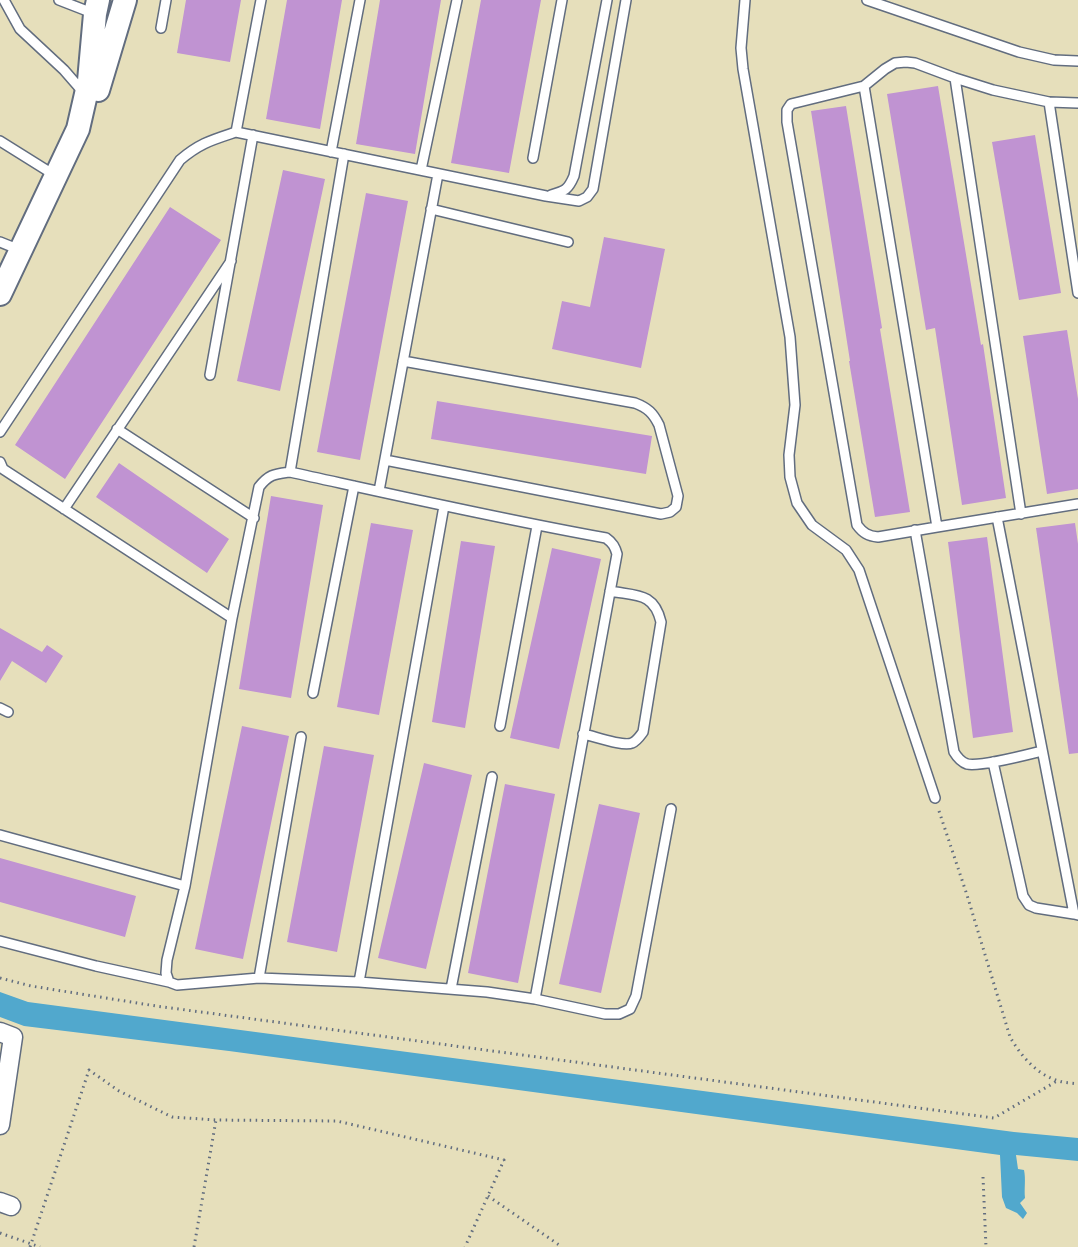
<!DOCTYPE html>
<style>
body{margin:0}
canvas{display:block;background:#e6dfbb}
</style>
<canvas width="1078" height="1247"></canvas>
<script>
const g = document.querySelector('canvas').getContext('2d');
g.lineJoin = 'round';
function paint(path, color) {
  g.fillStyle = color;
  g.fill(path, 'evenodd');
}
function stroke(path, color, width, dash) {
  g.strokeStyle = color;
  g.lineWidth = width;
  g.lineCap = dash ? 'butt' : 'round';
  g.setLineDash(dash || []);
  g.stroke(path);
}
paint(new Path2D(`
 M 0,992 L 28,1002 L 1014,1132 L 1078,1138 L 1078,1161 L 1016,1155 L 1018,1169 L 1024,1170 C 1026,1179 1024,1189 1025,1198 L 1020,1203 L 1027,1213 L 1023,1219 L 1017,1213 L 1006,1208 L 1002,1197 L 1000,1155 L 229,1051 L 24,1026 L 0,1017 Z`), '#51a8cd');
paint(new Path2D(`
 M 186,0 L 241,0 L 230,62 L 177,53 Z
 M 287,0 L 342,0 L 320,129 L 266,119 Z
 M 380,0 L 441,0 L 415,154 L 356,144 Z
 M 481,0 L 541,0 L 509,173 L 451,163 Z
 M 938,86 L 981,345 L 983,344 L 1006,498 L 962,505 L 935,328 L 926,330 L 887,94 Z
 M 846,106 L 882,328 L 880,329 L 910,512 L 875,517 L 849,361 L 850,361 L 811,111 Z
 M 1035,135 L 1061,293 L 1019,300 L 992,142 Z
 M 283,170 L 325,179 L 280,391 L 237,381 Z
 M 366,193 L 408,201 L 360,460 L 317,452 Z
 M 170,207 L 221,240 L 65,479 L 15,445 Z
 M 604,237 L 665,249 L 641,368 L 552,349 L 562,301 L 590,307 Z
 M 1067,330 L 1078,399 L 1078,489 L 1047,494 L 1023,336 Z
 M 437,401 L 652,436 L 646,474 L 431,439 Z
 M 119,463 L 229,539 L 207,573 L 96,497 Z
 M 271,496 L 323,505 L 291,698 L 239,689 Z
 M 371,523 L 413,530 L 379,715 L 337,707 Z
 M 1075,523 L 1078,544 L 1078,753 L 1069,754 L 1036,528 Z
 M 987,537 L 1013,732 L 973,738 L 948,542 Z
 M 461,541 L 495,546 L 465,728 L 432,722 Z
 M 552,548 L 601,559 L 559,749 L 510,738 Z
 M 0,628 L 42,652 L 47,645 L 63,656 L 46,683 L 12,661 L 0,681 Z
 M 242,726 L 289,736 L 243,959 L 195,949 Z
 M 324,746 L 374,755 L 337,952 L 287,942 Z
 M 424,763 L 472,775 L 426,969 L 378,958 Z
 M 505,784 L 555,794 L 518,983 L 468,973 Z
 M 599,804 L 640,813 L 601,993 L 559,984 Z
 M 0,858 L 136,896 L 125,937 L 0,902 Z`), '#c093d2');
const service = new Path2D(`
 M 4,0 L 20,29 L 64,70 L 84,93
 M 59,0 L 95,14
 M 745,0 L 741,48 L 743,69 L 790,337 L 795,405 L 789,455 L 790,477 L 797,503 L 812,525 L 846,550 L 859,570 L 935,798
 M 867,0 L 1019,52 L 1054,60 L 1078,61
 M 161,28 L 166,0
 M 955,78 L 1021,514
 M 864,86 L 937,527
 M 1049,102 L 1078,293
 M 1078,103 L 1049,102 L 993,90 L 955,78 L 915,63 L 906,62 L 895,63 L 885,69 L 864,86 L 791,104 L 787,110 L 787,122 L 857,525 C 863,533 868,536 878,537 L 937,527 L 1078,504
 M 236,132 L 261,0
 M 0,141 L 56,176
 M 331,152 L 360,0
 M 533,158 L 562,0
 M 421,170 L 457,0
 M 551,195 C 565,191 568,190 574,176 L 607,0
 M 431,209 L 568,242
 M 0,242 L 20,250
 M 210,375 L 253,135
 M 117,429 L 254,518
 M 0,432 L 180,160 C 200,143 212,140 236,132 L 546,196 L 579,201 L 587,197 L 593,189 L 626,0
 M 385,460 L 661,514 L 670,512 L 676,507 L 678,496 L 659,425 C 653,413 648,408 635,403 L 403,361
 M 0,462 L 3,469 L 232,618
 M 290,472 L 344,154
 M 379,491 L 438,174
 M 64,509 L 231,261
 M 997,517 L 1074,914 L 1078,915
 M 915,530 L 954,752 C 957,757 961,762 967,764 C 981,767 1026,755 1042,751
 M 313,693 L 354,486
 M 0,708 L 8,712
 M 500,726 L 537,526
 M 583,734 C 594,736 623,747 632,743 C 637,741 640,736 643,732 L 661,622 C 654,592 636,596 610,591
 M 993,762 L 1023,896 L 1029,905 L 1036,908 L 1074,914
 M 0,835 L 185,886
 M 0,941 L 96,966 L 169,982
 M 259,978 L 301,737
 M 359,982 L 444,506
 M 451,989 L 492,777
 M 535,999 L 617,554 C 615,547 613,543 606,538 C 500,519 395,495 290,472 C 275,474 269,474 259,487 L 232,618 L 185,886 L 167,960 L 166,973 L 169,982 L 177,985 L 259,978 L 359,982 L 487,992 L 535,999 L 605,1014 L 619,1014 L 630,1009 L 636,996 L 671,809`);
const minor = new Path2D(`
 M 0,1032 L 13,1037 L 0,1125
 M 0,1202 L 11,1206`);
const tertiary = new Path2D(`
 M 98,90 L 125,0
 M 0,294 L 78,129 L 89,81 L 95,14 L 98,0`);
stroke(service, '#626d7f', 12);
stroke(minor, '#626d7f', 21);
stroke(tertiary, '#626d7f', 26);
stroke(new Path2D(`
 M 939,811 L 967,895 L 1010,1037 C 1021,1056 1037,1075 1059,1081 C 1065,1083 1072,1083 1078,1084
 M 0,978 L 31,986 L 156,1006 L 994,1118 L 1057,1081
 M 983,1177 L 986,1247
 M 488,1196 L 562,1247
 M 0,1233 L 40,1247
 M 30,1247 L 89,1070 L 119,1091 L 172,1117 L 216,1120 L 337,1121 L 504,1160 L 465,1247
 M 194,1247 L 216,1120`), '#626d7f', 3, [1.5, 4.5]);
stroke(service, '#fff', 9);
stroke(minor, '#fff', 18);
stroke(tertiary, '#fff', 22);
</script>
